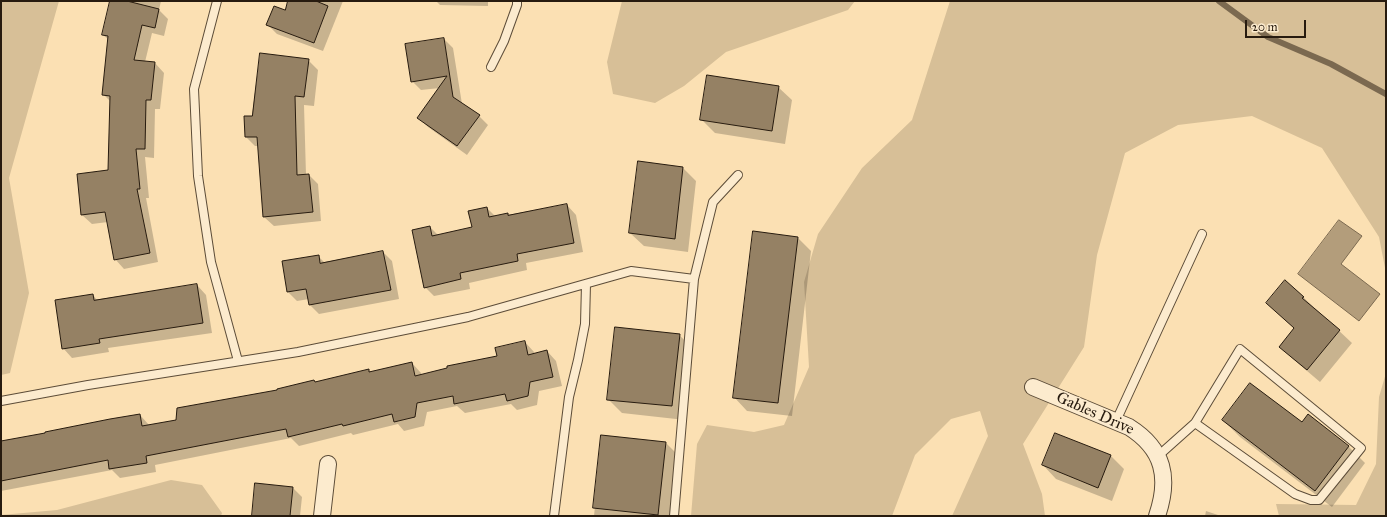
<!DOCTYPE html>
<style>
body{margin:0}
#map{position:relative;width:1387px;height:517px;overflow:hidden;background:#fbe0b3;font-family:"IM FELL Great Primer",serif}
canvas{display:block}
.frame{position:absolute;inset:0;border:2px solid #271b0f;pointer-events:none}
.scale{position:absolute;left:1245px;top:20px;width:61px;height:18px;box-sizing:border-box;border:2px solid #271b0f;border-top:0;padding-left:5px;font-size:12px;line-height:14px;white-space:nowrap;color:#271b0f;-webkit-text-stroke:3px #fcebce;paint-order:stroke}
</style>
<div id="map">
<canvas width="1387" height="517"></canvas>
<div class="frame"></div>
<div class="scale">20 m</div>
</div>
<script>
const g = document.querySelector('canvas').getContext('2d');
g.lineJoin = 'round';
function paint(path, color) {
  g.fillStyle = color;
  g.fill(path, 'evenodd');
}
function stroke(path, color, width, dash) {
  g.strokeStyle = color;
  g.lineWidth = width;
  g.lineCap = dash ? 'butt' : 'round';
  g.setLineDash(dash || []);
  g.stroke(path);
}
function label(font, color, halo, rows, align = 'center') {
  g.font = font + ' "IM FELL Great Primer",serif';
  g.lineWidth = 3;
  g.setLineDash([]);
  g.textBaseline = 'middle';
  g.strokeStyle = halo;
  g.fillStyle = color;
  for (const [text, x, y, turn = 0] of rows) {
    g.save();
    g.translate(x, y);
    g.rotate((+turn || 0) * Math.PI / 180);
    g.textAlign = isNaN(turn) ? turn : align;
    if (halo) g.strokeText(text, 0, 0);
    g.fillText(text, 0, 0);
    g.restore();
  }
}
paint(new Path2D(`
 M 1,1 L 59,1 L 9,178 L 29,293 L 10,373 L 1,375 Z
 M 622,1 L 855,1 L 848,10 L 726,52 L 684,86 L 655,103 L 613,94 L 607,62 Z
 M 950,1 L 1386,1 L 1386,273 L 1379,237 L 1322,148 L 1252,116 L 1178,125 L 1125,153 L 1097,255 L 1084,347 L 1023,444 L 1042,494 L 1045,516 L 952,516 L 988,436 L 980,411 L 951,419 L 915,455 L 892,516 L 691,516 L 697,444 L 707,425 L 754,432 L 784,425 L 809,367 L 804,282 L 818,234 L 862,168 L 912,120 Z
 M 1386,373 L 1386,516 L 1279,516 L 1276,504 L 1356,505 L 1376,464 L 1379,397 Z
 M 171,480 L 202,485 L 222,513 L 221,516 L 1,516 L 1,515 L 57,510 Z`), '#d7bf97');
const water = new Path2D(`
 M 1339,220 L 1362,236 L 1341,264 L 1380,294 L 1359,321 L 1298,274 Z`);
paint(water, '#b39d7b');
stroke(water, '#7b6950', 1);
paint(new Path2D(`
 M 112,1 L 161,1 L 159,10 L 168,19 L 164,36 L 152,33 L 145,62 L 155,63 L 164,73 L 160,109 L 155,109 L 154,158 L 145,157 L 149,198 L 146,198 L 158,262 L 124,269 L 115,259 L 108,222 L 92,224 L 82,215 L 109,171 L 111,102 L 103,94 L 109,40 L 103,35 Z
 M 289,1 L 343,1 L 323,51 L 277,34 L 268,25 L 286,11 Z
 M 436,1 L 488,1 L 488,6 L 440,5 Z
 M 444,39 L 453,48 L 462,104 L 479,116 L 488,125 L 467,155 L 428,127 L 419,118 L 440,88 L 421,90 L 412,81 Z
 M 308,60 L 318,70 L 314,106 L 304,105 L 306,175 L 309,175 L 318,184 L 321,221 L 274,226 L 264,217 L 259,146 L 255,146 L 246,137 L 253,117 Z
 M 778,87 L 792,100 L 785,144 L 715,133 L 701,119 Z
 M 683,168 L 696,181 L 688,252 L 644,246 L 630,233 Z
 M 567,205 L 576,215 L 583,252 L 526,263 L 527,270 L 469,283 L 470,289 L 434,296 L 425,287 L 430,227 L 439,236 L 473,228 L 487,208 L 496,217 L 508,214 L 510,216 Z
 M 798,238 L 811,251 L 792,416 L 747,411 L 734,397 Z
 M 383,252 L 392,261 L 399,299 L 319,314 L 310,305 L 309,299 L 297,301 L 288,292 L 318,256 L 325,263 Z
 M 197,285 L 206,295 L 212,333 L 108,348 L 109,352 L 72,358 L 63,348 L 93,295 L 97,300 Z
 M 1303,297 L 1352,343 L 1320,382 L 1293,359 L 1280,347 L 1295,329 L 1267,303 Z
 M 679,335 L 693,348 L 685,420 L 622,413 L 608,399 Z
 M 525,342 L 534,352 L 535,354 L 547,351 L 556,361 L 562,386 L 539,391 L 537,405 L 517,410 L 511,404 L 465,413 L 457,406 L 427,412 L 424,426 L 404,431 L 398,424 L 353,435 L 351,433 L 299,446 L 291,438 L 155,465 L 156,472 L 120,478 L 112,470 L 1,491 L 1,442 L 140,415 L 149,425 L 176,421 L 316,383 L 368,370 L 371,373 L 412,363 L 421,373 L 422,375 L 498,356 Z
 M 1223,420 L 1348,446 L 1365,463 L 1332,507 L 1240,437 Z
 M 1055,434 L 1111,456 L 1124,469 L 1112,501 L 1056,479 L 1043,465 Z
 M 602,436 L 666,443 L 679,456 L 673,516 L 594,516 Z
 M 256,484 L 293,488 L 302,497 L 300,516 L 253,516 Z
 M 1206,511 L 1221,516 L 1205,516 Z`), '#0003');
stroke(new Path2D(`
 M 1219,1 L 1268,37 L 1331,64 L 1386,94`), '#7b6950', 6);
const building = new Path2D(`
 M 110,1 L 127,1 L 159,9 L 155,28 L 142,25 L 134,60 L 155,62 L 151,100 L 146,100 L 145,149 L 136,149 L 140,189 L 137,189 L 150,253 L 114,260 L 105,212 L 81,215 L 77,174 L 108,170 L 110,96 L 102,95 L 108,36 L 102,35 Z
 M 288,1 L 316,1 L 328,6 L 314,43 L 266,25 L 274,6 L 285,10 Z
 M 444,38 L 453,97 L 480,115 L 457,146 L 417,118 L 447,76 L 411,82 L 405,44 Z
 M 260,53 L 309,59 L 304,97 L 295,96 L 297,175 L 309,174 L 313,212 L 263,217 L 257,137 L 245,137 L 244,116 L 252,116 Z
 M 707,75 L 779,86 L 772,131 L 700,120 Z
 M 638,161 L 683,167 L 675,239 L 629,233 Z
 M 567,204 L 574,243 L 517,254 L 518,261 L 460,273 L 461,279 L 424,288 L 412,230 L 430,226 L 432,236 L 472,227 L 468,211 L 487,207 L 489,217 L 508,213 L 508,215 Z
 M 753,231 L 798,237 L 778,403 L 733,398 Z
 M 383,251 L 391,290 L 309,305 L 306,289 L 287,292 L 282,261 L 319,255 L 320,263 Z
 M 1285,280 L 1304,297 L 1302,298 L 1340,330 L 1307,370 L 1279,347 L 1294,328 L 1266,303 Z
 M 197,284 L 203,323 L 99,339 L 100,343 L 62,349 L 55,300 L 93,294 L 94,300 Z
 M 615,327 L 680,334 L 672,406 L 607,400 Z
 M 525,341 L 528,355 L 547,350 L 553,377 L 530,382 L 528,396 L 507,401 L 505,394 L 454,404 L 453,396 L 417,403 L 415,417 L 394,422 L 392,414 L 343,426 L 342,424 L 288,437 L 286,429 L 146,456 L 147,463 L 109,469 L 108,460 L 1,481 L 1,441 L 45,433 L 45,432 L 110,419 L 140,414 L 142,426 L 176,420 L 177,408 L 277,390 L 277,389 L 314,380 L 315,382 L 369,369 L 369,372 L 412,362 L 415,376 L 447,368 L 447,366 L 497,356 L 495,348 Z
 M 1250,383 L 1302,422 L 1308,414 L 1349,446 L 1315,491 L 1222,420 Z
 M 1055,433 L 1111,455 L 1098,488 L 1042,465 Z
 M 601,435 L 666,442 L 658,515 L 593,508 Z
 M 255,483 L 293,487 L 290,516 L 252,516 Z`);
paint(building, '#958164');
stroke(building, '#271b0f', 1);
const service = new Path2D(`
 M 217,1 L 194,89 L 198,176 L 211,262 L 238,361
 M 491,67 L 504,41 L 517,5 L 517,1
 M 1,401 L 88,385 L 298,352 L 468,317 L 631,271 L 694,279
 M 1116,421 L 1202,234
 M 1158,456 L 1195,423 L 1240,349 L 1361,448 L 1319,500 L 1311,500 L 1295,494 L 1195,423
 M 554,516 L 569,397 L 578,360 L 585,324 L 586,284
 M 674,516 L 694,279 L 713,202 L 738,175`);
const minor = new Path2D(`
 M 1033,387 L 1129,427 C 1164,449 1170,478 1157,516
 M 322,516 L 328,464`);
stroke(service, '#5c4c38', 10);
stroke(minor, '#5c4c38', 18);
stroke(service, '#fcebce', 8);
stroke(minor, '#fcebce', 16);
label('16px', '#271b0f', '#fcebce', [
 ["Gables Drive",1095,414,24]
]);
</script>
